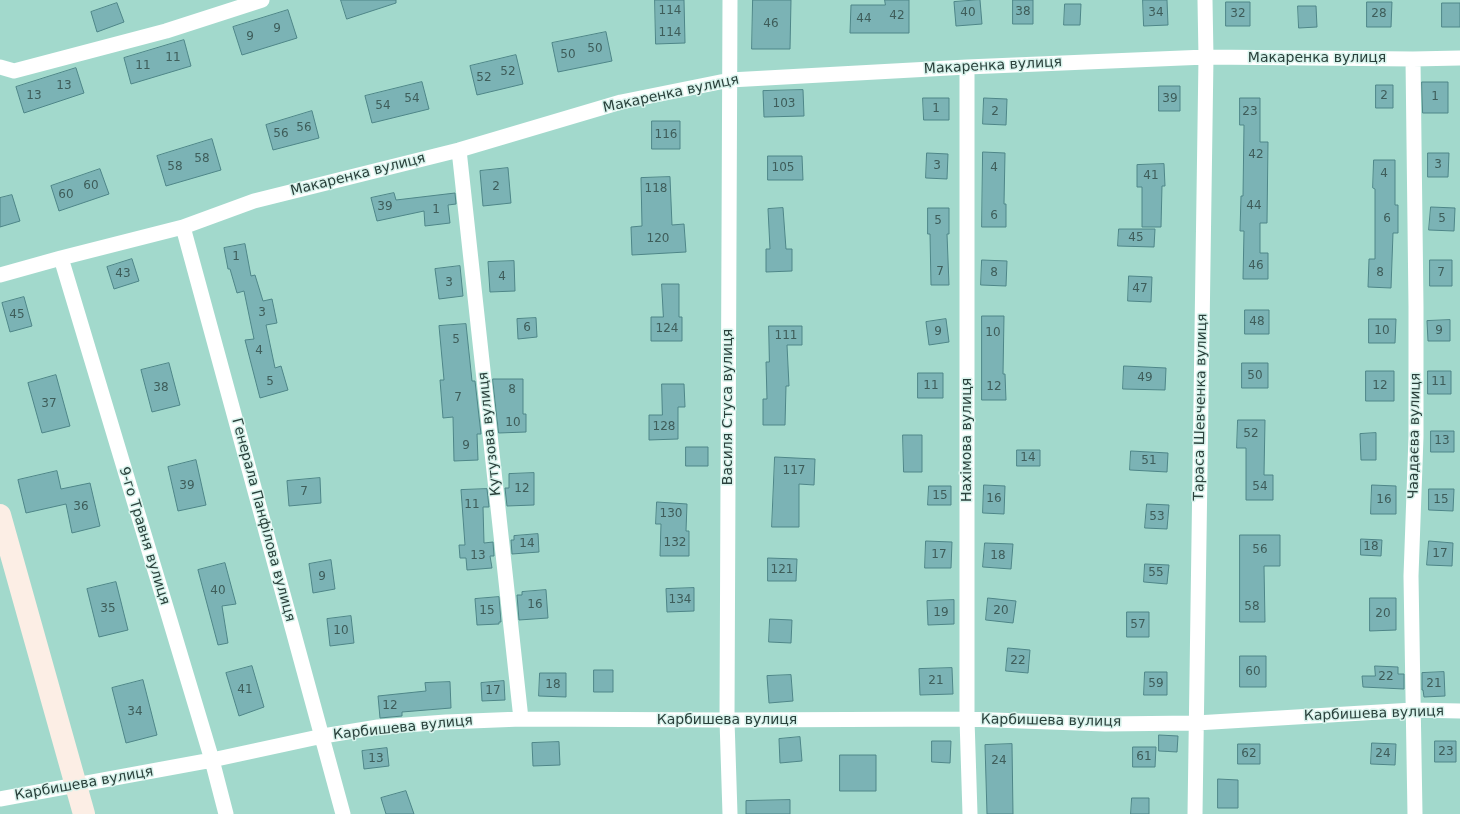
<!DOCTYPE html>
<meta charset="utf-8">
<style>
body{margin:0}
canvas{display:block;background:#a2d9cc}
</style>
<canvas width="1460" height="814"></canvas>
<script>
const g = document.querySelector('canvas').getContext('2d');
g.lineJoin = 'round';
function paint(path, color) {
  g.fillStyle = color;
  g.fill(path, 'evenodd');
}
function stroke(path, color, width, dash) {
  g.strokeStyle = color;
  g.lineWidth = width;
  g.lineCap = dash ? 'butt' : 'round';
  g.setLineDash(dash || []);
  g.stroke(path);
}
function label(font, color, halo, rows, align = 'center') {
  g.font = font + ' "DejaVu Sans",sans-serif';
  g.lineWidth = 3;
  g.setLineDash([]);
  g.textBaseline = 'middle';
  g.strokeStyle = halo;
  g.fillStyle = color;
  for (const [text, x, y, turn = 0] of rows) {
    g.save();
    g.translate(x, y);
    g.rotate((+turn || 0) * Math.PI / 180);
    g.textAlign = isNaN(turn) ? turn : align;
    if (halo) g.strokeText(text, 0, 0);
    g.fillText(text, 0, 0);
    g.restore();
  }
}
const building = new Path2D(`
 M 341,0 L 396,0 L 396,3 L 347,19 Z
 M 655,0 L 684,0 L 685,43 L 656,44 Z
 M 753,0 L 791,0 L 790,49 L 752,49 Z
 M 885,0 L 909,0 L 909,33 L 850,33 L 851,5 L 885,5 Z
 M 980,0 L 982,24 L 956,26 L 954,2 Z
 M 1013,0 L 1033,0 L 1033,24 L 1013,24 Z
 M 1143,0 L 1167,0 L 1168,25 L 1144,26 Z
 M 1226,2 L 1250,2 L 1250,26 L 1226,26 Z
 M 1367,2 L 1392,2 L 1391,27 L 1367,27 Z
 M 117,3 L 124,22 L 97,32 L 91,12 Z
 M 1442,3 L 1460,3 L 1460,27 L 1442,27 Z
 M 1065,4 L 1081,4 L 1080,25 L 1064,25 Z
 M 1298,6 L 1316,6 L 1317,27 L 1299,28 Z
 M 288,10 L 297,38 L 242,55 L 233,27 Z
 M 606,32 L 612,61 L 558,72 L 552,43 Z
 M 184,40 L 191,66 L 131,84 L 124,58 Z
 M 516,55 L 523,84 L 477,95 L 470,66 Z
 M 76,68 L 84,93 L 24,113 L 16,87 Z
 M 422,82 L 429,109 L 372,123 L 365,96 Z
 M 1422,82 L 1448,82 L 1448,113 L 1423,113 Z
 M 1376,85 L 1393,85 L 1393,108 L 1376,108 Z
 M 1159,86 L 1180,86 L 1180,111 L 1159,111 Z
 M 803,90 L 804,116 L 764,117 L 763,91 Z
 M 923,98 L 949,98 L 949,120 L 924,120 Z
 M 984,98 L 1007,99 L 1006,125 L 983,124 Z
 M 1240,98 L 1260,98 L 1260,142 L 1268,142 L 1267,223 L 1260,223 L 1260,253 L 1268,253 L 1268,279 L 1243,279 L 1244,231 L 1240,231 L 1241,196 L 1243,196 L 1244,125 L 1240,125 Z
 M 312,111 L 319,138 L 273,150 L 266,125 Z
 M 652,121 L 680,121 L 680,149 L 652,149 Z
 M 212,139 L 221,170 L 166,186 L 157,156 Z
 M 983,152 L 1005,153 L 1004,204 L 1006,204 L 1006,227 L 982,227 Z
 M 927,153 L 948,154 L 947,179 L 926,178 Z
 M 1428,153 L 1449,153 L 1448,177 L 1428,177 Z
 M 768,156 L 802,156 L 803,180 L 768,180 Z
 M 1374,160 L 1395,160 L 1395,205 L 1398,205 L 1398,233 L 1393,233 L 1391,288 L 1368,287 L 1369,259 L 1375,259 L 1375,189 L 1373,188 Z
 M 1164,164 L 1165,186 L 1162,186 L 1161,227 L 1142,227 L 1142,187 L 1137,187 L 1137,165 Z
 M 508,168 L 511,203 L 483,206 L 480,171 Z
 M 100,169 L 109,194 L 59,211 L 51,186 Z
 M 670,177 L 672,225 L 684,224 L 686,252 L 632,255 L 631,227 L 642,226 L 641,178 Z
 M 394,193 L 396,200 L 455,193 L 456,204 L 448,205 L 450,223 L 425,226 L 424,211 L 377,221 L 371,198 Z
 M 12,195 L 20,221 L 0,227 L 0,198 Z
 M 1431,207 L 1455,208 L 1454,231 L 1429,230 Z
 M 783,208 L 786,249 L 792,249 L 792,271 L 766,272 L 766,249 L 770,249 L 768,209 Z
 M 928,208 L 949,208 L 949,234 L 947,234 L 949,285 L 931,285 L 930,234 L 928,234 Z
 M 1119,229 L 1155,229 L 1154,247 L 1118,246 Z
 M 245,244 L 251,276 L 255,275 L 263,301 L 272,299 L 277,323 L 266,325 L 275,368 L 281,366 L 288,390 L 260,398 L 245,340 L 254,339 L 244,291 L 237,293 L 230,269 L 228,269 L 224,248 Z
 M 132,259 L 139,281 L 114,289 L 107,267 Z
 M 982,260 L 1007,261 L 1006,286 L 981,285 Z
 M 1430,260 L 1452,260 L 1452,286 L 1430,286 Z
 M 514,261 L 515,291 L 490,292 L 488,262 Z
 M 460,266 L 463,296 L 439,299 L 435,269 Z
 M 1129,276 L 1152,277 L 1151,302 L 1128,301 Z
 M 662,284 L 679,284 L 679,317 L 682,317 L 682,341 L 651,341 L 651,317 L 663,317 Z
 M 24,297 L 32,326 L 10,332 L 2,303 Z
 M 1245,310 L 1269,310 L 1269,334 L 1245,334 Z
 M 982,316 L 1004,316 L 1003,374 L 1005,374 L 1006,400 L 982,400 Z
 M 536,318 L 537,337 L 518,339 L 517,319 Z
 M 946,319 L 949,342 L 929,345 L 926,322 Z
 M 1369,319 L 1396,319 L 1395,343 L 1369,343 Z
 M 1450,320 L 1450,341 L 1428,341 L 1427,321 Z
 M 466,324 L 472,381 L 475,381 L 481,434 L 477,434 L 478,460 L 454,461 L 453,417 L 443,418 L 440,380 L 444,380 L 439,326 Z
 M 769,326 L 802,326 L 802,345 L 787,345 L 789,386 L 786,386 L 785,425 L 763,425 L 763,399 L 767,399 L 766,362 L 769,362 Z
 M 169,363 L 180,405 L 152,412 L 141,370 Z
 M 1242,363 L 1268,363 L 1268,388 L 1242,388 Z
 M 1124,366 L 1166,368 L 1165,390 L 1123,389 Z
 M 1366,371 L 1394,371 L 1394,401 L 1366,401 Z
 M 1428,371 L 1451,371 L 1451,394 L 1428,394 Z
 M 918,373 L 943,373 L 943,398 L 918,398 Z
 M 56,375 L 70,426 L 42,433 L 28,383 Z
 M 493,379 L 523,379 L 523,414 L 526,414 L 526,432 L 499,433 Z
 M 662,384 L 684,384 L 685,407 L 678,407 L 678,439 L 649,440 L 649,415 L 662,415 Z
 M 1238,420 L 1265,420 L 1264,475 L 1273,475 L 1273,500 L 1246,500 L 1246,448 L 1237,448 Z
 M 1431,431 L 1454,431 L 1454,452 L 1431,452 Z
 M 1376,433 L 1376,460 L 1361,460 L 1360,434 Z
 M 903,435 L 922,435 L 922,472 L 904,472 Z
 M 686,447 L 708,447 L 708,466 L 686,466 Z
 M 1017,450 L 1040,450 L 1040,466 L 1017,466 Z
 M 1131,451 L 1168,453 L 1167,472 L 1130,470 Z
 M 775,457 L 815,459 L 814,485 L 799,484 L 799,527 L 772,527 Z
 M 196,460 L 206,505 L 178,511 L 168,467 Z
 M 57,471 L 61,489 L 90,483 L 100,526 L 72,533 L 66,504 L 26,513 L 18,480 Z
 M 534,473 L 534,505 L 507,506 L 505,488 L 509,488 L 509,474 Z
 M 320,478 L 321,503 L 289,506 L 287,481 Z
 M 984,485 L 1005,486 L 1004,514 L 983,513 Z
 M 1372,485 L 1396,486 L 1396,514 L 1371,514 Z
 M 929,486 L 951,486 L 951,505 L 928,505 Z
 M 487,489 L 489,507 L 483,507 L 484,543 L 493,542 L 494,556 L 490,556 L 492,568 L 467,570 L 466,558 L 460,558 L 459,545 L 465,545 L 461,490 Z
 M 1429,489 L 1454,489 L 1453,511 L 1429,510 Z
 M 657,502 L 687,504 L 686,531 L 689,531 L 689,556 L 660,556 L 661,524 L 656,524 Z
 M 1147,504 L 1169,505 L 1167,529 L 1145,528 Z
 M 538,534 L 539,552 L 512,554 L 511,540 L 514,540 L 514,536 Z
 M 1240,535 L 1280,535 L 1280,566 L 1264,566 L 1265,622 L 1240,622 Z
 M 1361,539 L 1382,540 L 1381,556 L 1361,555 Z
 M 926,541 L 952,542 L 951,568 L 925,568 Z
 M 1429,541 L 1453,543 L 1452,566 L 1427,565 Z
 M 985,543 L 1013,544 L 1011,569 L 983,567 Z
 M 768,558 L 797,559 L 796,581 L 768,581 Z
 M 331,560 L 335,589 L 313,593 L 309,564 Z
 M 225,563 L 236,604 L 222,606 L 228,643 L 218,645 L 198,570 Z
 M 1145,564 L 1169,565 L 1167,584 L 1144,582 Z
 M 116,582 L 128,630 L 99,637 L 87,589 Z
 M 694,588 L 694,611 L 667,612 L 666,589 Z
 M 546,590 L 548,618 L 519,620 L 517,595 L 522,595 L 522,592 Z
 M 499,597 L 501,622 L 499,622 L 499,624 L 477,625 L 475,599 Z
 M 988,598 L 1016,601 L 1013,623 L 986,620 Z
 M 1370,598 L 1396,598 L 1396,630 L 1370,631 Z
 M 954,600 L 954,624 L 928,625 L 927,601 Z
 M 1127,612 L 1149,612 L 1149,637 L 1127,637 Z
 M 351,616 L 354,643 L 330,646 L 327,619 Z
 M 770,619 L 792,620 L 791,643 L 769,642 Z
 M 1008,648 L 1030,650 L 1028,673 L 1006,671 Z
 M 1240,656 L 1266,656 L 1266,687 L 1240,687 Z
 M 252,666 L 264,707 L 239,716 L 226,673 Z
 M 1375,666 L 1398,667 L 1398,674 L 1404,674 L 1404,689 L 1363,687 L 1362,676 L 1375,676 Z
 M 952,668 L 953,694 L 920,695 L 919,669 Z
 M 594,670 L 613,670 L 613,692 L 594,692 Z
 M 1145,672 L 1167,672 L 1167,695 L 1144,695 Z
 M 1444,672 L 1445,696 L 1424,697 L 1423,690 L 1422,690 L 1422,673 Z
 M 540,673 L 566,673 L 566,697 L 539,696 Z
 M 791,675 L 793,701 L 769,703 L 767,676 Z
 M 143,680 L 157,735 L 126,743 L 112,688 Z
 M 504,681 L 505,700 L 482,701 L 481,683 Z
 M 450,682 L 451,708 L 402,712 L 402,716 L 380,718 L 378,696 L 426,691 L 425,683 Z
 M 1159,735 L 1178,736 L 1177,752 L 1159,751 Z
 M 800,737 L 802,761 L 780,763 L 779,739 Z
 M 932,741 L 951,741 L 950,763 L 932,762 Z
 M 1435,741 L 1456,741 L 1456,762 L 1435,762 Z
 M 559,742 L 560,765 L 533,766 L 532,743 Z
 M 1372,743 L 1396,744 L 1395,765 L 1371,764 Z
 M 1012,744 L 1013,814 L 987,814 L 985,745 Z
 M 1238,744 L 1260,744 L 1260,764 L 1238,764 Z
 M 1133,747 L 1156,747 L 1155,767 L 1133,767 Z
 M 387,748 L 389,766 L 364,769 L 362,751 Z
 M 840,755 L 876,755 L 876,791 L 840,791 Z
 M 1218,779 L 1238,780 L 1238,808 L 1218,808 Z
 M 406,791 L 414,814 L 386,814 L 381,798 Z
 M 1132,798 L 1149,798 L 1149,814 L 1131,814 Z
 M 790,800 L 790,814 L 746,814 L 746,801 Z`);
paint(building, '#7bb3b5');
stroke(building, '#4e8688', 1);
stroke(new Path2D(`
 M 1413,59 L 1416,307 L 1416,437 L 1411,576 L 1415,814
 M 0,67 L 14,71 L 166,31 L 262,0
 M 967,67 L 967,719 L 970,814
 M 459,150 L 521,719
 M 183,227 L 343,814
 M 61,258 L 212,760 L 226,814
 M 0,275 L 61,258 L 183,227 L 254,201 L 459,150 L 621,102 L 730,80 L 967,67 L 1206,57 L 1413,59 L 1460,58
 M 0,799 L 212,760 L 323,736 L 378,727 L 446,722 L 521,719 L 727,720 L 967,719 L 1105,724 L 1196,723 L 1413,710 L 1460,711
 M 730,814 L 727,720 L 730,0
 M 1195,814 L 1206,57 L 1205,0`), '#fff', 15);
stroke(new Path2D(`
 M 0,515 L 84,814`), '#fceee5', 22);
label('12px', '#3e5d5a', null, [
 ["114",670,11],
 ["38",1023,12],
 ["40",968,13],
 ["34",1156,13],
 ["32",1238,14],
 ["28",1379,14],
 ["42",897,16],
 ["44",864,19],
 ["46",771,24],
 ["9",277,29],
 ["114",670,33],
 ["9",250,37],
 ["50",595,49],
 ["50",568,55],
 ["11",173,58],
 ["11",143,66],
 ["52",508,72],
 ["52",484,78],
 ["13",64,86],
 ["13",34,96],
 ["2",1384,96],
 ["1",1435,97],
 ["54",412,99],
 ["39",1170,99],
 ["103",784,104],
 ["54",383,106],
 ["1",936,109],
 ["2",995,112],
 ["23",1250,112],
 ["56",304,128],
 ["56",281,134],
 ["116",666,135],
 ["42",1256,155],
 ["58",202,159],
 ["3",1438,165],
 ["3",937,166],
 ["58",175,167],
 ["105",783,168],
 ["4",994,168],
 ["4",1384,174],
 ["41",1151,176],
 ["60",91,186],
 ["2",496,187],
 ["118",656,189],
 ["60",66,195],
 ["44",1254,206],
 ["39",385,207],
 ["1",436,210],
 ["6",994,216],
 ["6",1387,219],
 ["5",1442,219],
 ["5",938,221],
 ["45",1136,238],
 ["120",658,239],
 ["1",236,257],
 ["46",1256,266],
 ["7",940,272],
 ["8",994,273],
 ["8",1380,273],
 ["7",1441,273],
 ["43",123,274],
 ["4",502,277],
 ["3",449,283],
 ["47",1140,289],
 ["3",262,313],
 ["45",17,315],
 ["48",1257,322],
 ["6",527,328],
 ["124",667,329],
 ["10",1382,331],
 ["9",1439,331],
 ["9",938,332],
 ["10",993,333],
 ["111",786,336],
 ["5",456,340],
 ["4",259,351],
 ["50",1255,376],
 ["49",1145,378],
 ["5",270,382],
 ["11",1439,382],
 ["11",931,386],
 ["12",1380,386],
 ["12",994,387],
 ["38",161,388],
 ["8",512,390],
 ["7",458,398],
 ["37",49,404],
 ["10",513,423],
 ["128",664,427],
 ["52",1251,434],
 ["13",1442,441],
 ["9",466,446],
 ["14",1028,458],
 ["51",1149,461],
 ["117",794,471],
 ["39",187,486],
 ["54",1260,487],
 ["12",522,489],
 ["7",304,492],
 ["15",940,496],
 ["16",994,499],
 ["16",1384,500],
 ["15",1441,500],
 ["11",472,505],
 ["36",81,507],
 ["130",671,514],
 ["53",1157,517],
 ["132",675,543],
 ["14",527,544],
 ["18",1371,547],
 ["56",1260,550],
 ["17",1440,554],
 ["17",939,555],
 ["13",478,556],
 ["18",998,556],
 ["121",782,570],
 ["55",1156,573],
 ["9",322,577],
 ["40",218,591],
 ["134",680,600],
 ["16",535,605],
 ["58",1252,607],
 ["35",108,609],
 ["15",487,611],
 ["20",1001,611],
 ["19",941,613],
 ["20",1383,614],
 ["57",1138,625],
 ["10",341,631],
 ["22",1018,661],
 ["60",1253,672],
 ["22",1386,677],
 ["21",936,681],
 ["59",1156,684],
 ["21",1434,684],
 ["18",553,685],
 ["41",245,690],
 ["17",493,691],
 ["12",390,706],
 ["34",135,712],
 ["23",1446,752],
 ["62",1249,754],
 ["24",1383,754],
 ["61",1144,757],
 ["13",376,759],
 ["24",999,761]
]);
label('14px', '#2a403b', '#d8f3ec', [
 ["Макаренка вулиця",1317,58],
 ["Макаренка вулиця",993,66,-3],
 ["Макаренка вулиця",671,94,-12],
 ["Макаренка вулиця",358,175,-14],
 ["Василя Стуса вулиця",728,407,-90],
 ["Тараса Шевченка вулиця",1201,407,-89],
 ["Кутузова вулиця",490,434,-96],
 ["Чаадаєва вулиця",1415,436,-89],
 ["Нахімова вулиця",967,440,-90],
 ["Генерала Панфілова вулиця",263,520,75],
 ["9-го Травня вулиця",144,536,73],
 ["Карбишева вулиця",1374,714,-2],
 ["Карбишева вулиця",727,720],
 ["Карбишева вулиця",1051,721,1],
 ["Карбишева вулиця",403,728,-6],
 ["Карбишева вулиця",84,784,-10]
]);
</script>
